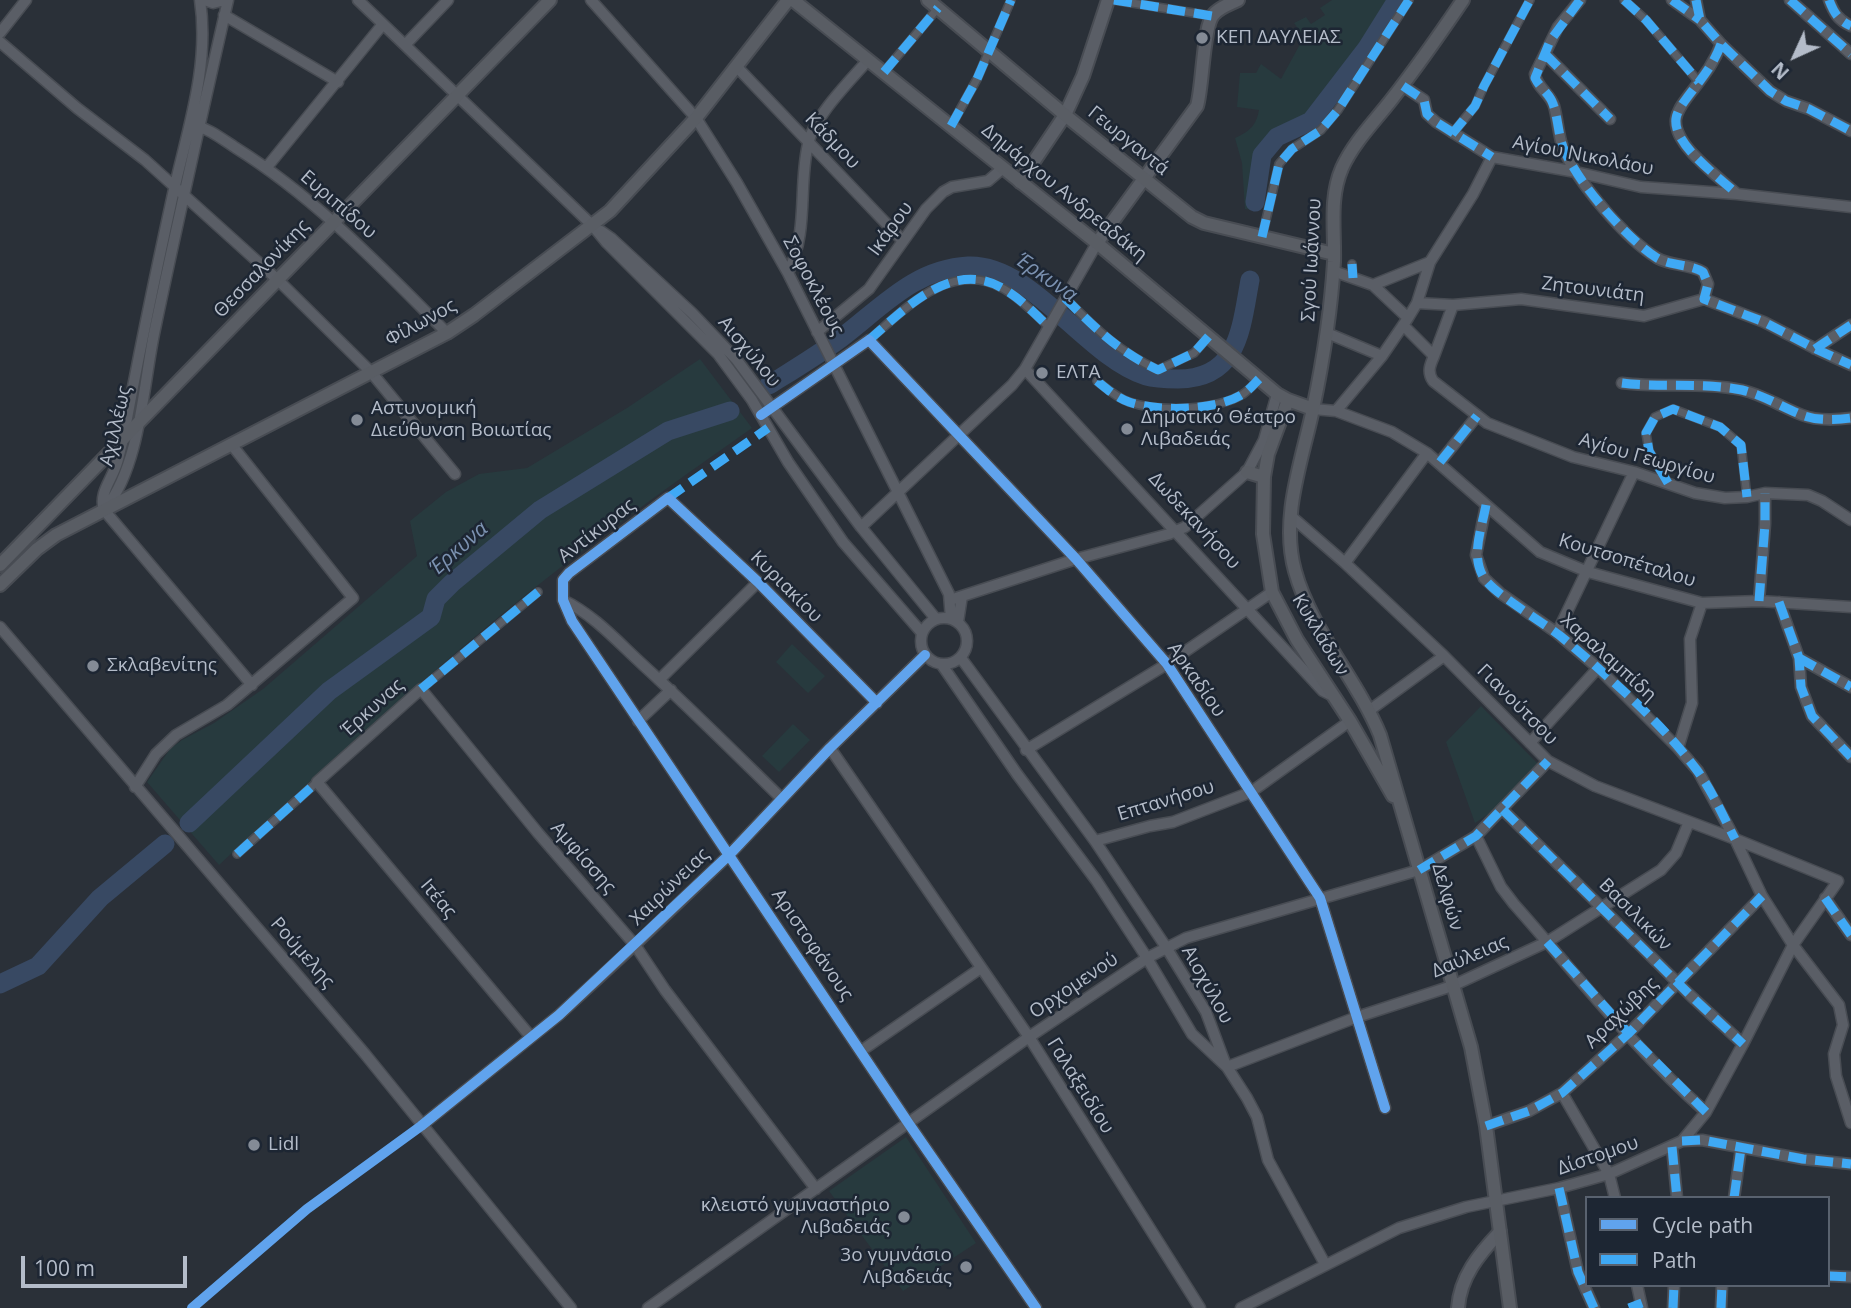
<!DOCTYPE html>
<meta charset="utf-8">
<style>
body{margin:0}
#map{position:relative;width:1851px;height:1308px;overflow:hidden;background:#2a3038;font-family:"Open Sans",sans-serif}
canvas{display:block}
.legend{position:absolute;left:1585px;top:1196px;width:245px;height:91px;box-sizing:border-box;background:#1d2633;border:2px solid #59626f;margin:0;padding:9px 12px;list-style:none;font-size:21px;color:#b4bcc9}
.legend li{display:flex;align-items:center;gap:14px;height:35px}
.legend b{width:35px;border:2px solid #59626f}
.north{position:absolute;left:1760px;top:21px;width:70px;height:70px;-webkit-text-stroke:5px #1d2633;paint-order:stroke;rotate:225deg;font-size:19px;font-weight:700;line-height:28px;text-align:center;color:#b4bcc9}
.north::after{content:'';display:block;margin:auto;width:24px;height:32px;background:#b4bcc9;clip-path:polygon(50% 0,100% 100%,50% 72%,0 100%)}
.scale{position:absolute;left:21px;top:1256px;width:166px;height:32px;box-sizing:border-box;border:4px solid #b4bcc9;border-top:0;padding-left:9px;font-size:21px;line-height:24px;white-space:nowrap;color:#b4bcc9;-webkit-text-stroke:5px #1d2633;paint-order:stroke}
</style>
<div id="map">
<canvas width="1851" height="1308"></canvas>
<ul class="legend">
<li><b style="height:9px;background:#60a3ed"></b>Cycle path</li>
<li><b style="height:9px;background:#3fa9f5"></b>Path</li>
</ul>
<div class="north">N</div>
<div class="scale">100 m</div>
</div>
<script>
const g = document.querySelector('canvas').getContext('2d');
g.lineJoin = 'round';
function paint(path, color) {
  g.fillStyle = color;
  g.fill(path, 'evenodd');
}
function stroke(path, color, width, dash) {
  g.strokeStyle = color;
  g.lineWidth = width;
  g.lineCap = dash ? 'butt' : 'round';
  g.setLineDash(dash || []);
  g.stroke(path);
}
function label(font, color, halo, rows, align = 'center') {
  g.font = font + ' "Open Sans",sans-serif';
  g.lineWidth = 5;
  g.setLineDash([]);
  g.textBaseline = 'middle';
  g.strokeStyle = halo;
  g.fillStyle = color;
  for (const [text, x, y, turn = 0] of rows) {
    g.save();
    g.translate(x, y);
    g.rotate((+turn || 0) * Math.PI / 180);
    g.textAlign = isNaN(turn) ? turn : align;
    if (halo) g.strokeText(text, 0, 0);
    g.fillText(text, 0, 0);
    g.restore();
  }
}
paint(new Path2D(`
 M 1332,0 L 1392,0 L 1365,45 L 1308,119 L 1275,135 L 1261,154 L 1252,210 L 1245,209 L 1242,163 L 1235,138 C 1250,131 1256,126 1259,110 L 1237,107 L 1240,73 L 1256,73 L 1261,64 L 1281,79 L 1304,37 L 1294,23 L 1306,17 L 1311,24 L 1325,15 L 1320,8 Z
 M 700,359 L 752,428 C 667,488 582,548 501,615 C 404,695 311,779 219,865 L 147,782 L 170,749 L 182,740 L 214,723 L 263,689 L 417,556 L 410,521 L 446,492 L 479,474 L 527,468 L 627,408 Z
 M 792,644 L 825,676 L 808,693 L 776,662 Z
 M 1481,706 L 1538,764 L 1503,804 L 1475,823 L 1446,742 Z
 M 793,724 L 810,740 L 779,772 L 762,756 Z
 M 906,1137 L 976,1243 L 903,1291 L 829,1191 Z`), '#273a3e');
stroke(new Path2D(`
 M 1255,202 L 1262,155 L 1277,137 L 1311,121 L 1367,48 L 1397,0
 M 769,385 C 793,370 818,355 841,338 C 881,308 914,269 968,266 C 1031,263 1086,357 1146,376 C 1156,379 1168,379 1178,379 C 1239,379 1241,328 1250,280
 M 189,823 L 329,691 L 431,617 L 436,599 L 452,583 L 540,510 L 668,431 L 730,411
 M 0,984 L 38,966 L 100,898 L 165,844`), '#384963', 19);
const pedestrian = new Path2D(`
 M 1114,0 L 1212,16
 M 1624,0 L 1646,20 L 1699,82
 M 884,72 L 938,8
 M 951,126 L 977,79 L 1011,0
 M 1452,134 L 1475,106 L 1484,86 L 1530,0
 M 1262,237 L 1279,164 L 1292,149 L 1321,130 L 1338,110 L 1409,0
 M 1352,264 L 1353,278
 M 1065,298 C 1096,329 1118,351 1158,370 L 1194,353 L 1209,336
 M 869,340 C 905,309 952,258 1004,289 C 1021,299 1035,314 1049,327
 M 1097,381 C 1107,389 1117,398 1129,402 C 1158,412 1216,411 1243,394 C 1249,390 1254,384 1259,379
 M 1668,483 L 1649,451 L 1646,433 L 1655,417 L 1673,409 L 1720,427 L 1741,445 L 1747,497
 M 421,689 L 538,592
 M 237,854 L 317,782`);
const minor = new Path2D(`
 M 200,0 C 210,66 187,131 173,194 C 155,276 138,358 123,440 C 120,449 119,459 115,468 C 110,482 99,494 104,510 L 252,685
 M 205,0 L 213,3 L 225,0
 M 358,0 L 593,226 L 607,243 L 718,354 L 752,400 L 788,462 L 843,542 L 922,633
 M 591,0 L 696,118 L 737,183 L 788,273 L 949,594 L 951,619
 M 1580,0 L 1558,27 L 1535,74 C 1536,87 1550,93 1554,106 C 1558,120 1558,134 1563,148 C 1577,182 1626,239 1657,258 C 1671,266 1690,264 1703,272 L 1708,284 L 1704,299
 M 1672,0 L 1700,20
 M 1696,0 L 1700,20 L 1721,44 L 1770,91 L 1786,101 L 1809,109 L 1851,131
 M 1790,0 L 1851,54
 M 1829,0 C 1834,13 1838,20 1851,26
 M 224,15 L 338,82
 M 0,33 L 26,0
 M 0,42 L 77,108 L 145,160 L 278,280 L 371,372 L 455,474
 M 1721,44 C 1714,64 1702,78 1689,95 C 1684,102 1677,110 1676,119 C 1673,145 1719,177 1737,194
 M 405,45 L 448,0
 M 1545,54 L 1610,119
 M 736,66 L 902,240
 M 1403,86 L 1424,100 L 1427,114 L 1436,122 L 1492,157
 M 194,125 C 210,129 222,139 236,148 C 316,198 380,266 447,333
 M 267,167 L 383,24
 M 601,231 L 611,238 L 692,313 L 736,359 L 861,527 L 936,619
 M 1333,271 L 1373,285 L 1430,262 L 1473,194 L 1492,157 L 1576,172 L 1641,187 L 1737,194 L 1851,207
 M 788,273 C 809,230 798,188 808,144 C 814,116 850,81 868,60
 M 1417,303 L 1430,262
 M 1408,318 L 1417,303 L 1453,305 L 1521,299 L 1644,316 L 1704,299 L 1764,322 L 1818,350 L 1851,365
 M 1403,325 L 1434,356 C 1430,365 1427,372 1433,381 L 1487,423 L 1573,457 L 1634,472 L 1695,493 L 1725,498 L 1747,497 L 1765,493 L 1808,495 L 1822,501 L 1851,520
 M 817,332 L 869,289 L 926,209 L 943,192 L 952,187 L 988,181 L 1003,168
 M 1327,333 L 1382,356
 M 1815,349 L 1851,325
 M 1434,356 L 1453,305
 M 1025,369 L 1323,691 L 1331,695
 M 1622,383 C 1662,388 1703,382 1742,390 C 1763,395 1782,407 1802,415 C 1817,421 1835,420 1851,418
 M 1313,409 L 1336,411 L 1392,432 L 1427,453 L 1540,552 L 1588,572 L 1702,603 L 1759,601 L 1851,607
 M 1336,411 L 1382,356 L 1408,318 L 1373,285
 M 761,415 L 869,340 L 1076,559 L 1167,664 L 1320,898 L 1385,1108
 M 1440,462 L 1477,416
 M 1486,505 L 1476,555 L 1484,578 L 1500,593 L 1557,633 L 1598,668 L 1678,748 L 1698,771 L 1735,839 L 1762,896 L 1793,945 L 1839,1005 L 1843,1025 L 1834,1054 L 1836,1076 L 1851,1123
 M 106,508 C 141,463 143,384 155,329 C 178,219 203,110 228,0
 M 1292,517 L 1345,563 L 1444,656 L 1548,761 L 1595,786 L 1735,839 L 1838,881
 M 861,527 L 1012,385 L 1025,369 L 1097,243
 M 1345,563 L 1427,453
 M 563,600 C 594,615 617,641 642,664 C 690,708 736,754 782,799
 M 950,600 L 1076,559 L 1169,534 L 1185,527 L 1247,472 L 1264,440 L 1277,394
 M 1759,601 L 1765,524 L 1765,493
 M 1779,602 L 1799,658 L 1801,687 L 1812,716 L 1851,757
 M921 641a23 23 0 1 1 46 0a23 23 0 1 1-46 0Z
 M 958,622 L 962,596
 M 0,627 L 365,1054 L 571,1308
 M 1557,633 L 1634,472
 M 961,658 L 1095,841 L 1166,947 L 1206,1012 L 1225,1063
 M 1799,658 L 1851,687
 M 942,665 L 1017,774 L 1096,880 L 1147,958 L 1192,1034 L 1227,1067 L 1247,1098 L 1257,1117 L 1268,1160 L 1325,1264
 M 659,680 L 758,582
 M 877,703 L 758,582 L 668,498 L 569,573 L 563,580 L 563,600 L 572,621 L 909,1124 L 1036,1308
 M 1370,710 L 1444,656
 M 638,721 L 671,690
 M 1530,743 L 1598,668
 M 830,748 L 1029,1037 L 1200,1308
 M 1678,748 L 1692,703 L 1690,639 L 1702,603
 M 1026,750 L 1167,664 L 1272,592
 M 135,787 L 156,754 L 176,735 L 227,705 L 353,598 L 231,444
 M 1503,810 L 1691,996 L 1743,1044
 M 1476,836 L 1501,887 L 1514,904 C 1577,975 1635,1050 1706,1112
 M 1095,841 L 1150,826 L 1173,822 L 1251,792 L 1350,721
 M 1825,898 L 1851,935
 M 531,1037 L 317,782 L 421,689 L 538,833 L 635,945 L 665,990 L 816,1189
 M 861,1051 L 981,968
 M 1227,1067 L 1357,1017 L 1452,986 L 1547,942 L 1661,870 L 1676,853 L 1689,822
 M 1562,1093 L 1609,1174 L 1615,1198
 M 421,1126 L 559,1015 L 635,945 L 730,854 L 830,748 L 925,655
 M 1486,1126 L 1529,1111 L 1562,1093 L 1628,1034 L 1762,896
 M 1682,1141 L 1702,1140 L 1803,1159 L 1851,1164
 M 1672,1147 L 1677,1198
 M 1559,1188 L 1578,1272 L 1594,1308
 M 1734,1198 L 1741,1148
 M 1828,1276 L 1851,1277
 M 1637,1285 L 1642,1308
 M 648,1308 L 1029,1037 L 1147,958 L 1186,938 L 1419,870 L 1476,836 L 1548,761
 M 1241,1308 L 1399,1228 L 1466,1207 L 1559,1188 L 1609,1174 L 1682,1141 L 1706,1112 L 1743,1044 L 1793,945 L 1838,881
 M 1673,1308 L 1674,1285
 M 1721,1308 L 1722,1285`);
const tertiary = new Path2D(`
 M 1020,182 L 1065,115 L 1083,76 L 1108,0
 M 1097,243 L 1197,106 C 1203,86 1203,24 1214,14 C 1220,7 1230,4 1238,0
 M 1458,1308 C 1460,1277 1479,1254 1500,1232`);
const secondary = new Path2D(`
 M 793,0 L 1097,243 L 1277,394 L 1288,400 L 1313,409
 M 928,0 L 1065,115 L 1192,217 L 1204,223 L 1334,254
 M 1463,0 C 1440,34 1417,67 1392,99 C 1375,121 1353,143 1342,168 C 1329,198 1335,230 1334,262 C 1331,311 1323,361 1313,409 C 1302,461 1280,518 1295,571 C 1311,630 1357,679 1380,735 L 1471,1047 L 1486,1126 L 1510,1308
 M 1288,400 L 1268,454 L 1264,477 L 1263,534 L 1272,592 L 1297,640 L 1350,721 L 1393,796
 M 1247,472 L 1264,477
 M 0,565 L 550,0
 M 0,585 L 37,549 L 56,535 L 447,333 L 474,315 L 610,211 L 696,118 L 788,0`);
stroke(pedestrian, '#484c53', 10);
stroke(minor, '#484c53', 13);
stroke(tertiary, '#484c53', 16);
stroke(secondary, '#484c53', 16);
stroke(pedestrian, '#5a5e66', 7);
stroke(minor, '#5a5e66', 10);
stroke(tertiary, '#5a5e66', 12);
stroke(secondary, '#595d64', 12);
stroke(new Path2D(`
 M 1114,0 L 1212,16
 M 1580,0 L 1550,41 L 1535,78 C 1539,87 1550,94 1553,104 C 1558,118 1558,133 1563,147 C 1576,181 1626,238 1657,258 C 1671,266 1690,264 1703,272 L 1708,284 L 1704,299 L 1764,322 L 1818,350 L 1851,365
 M 1624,0 L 1646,20 L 1699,82
 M 1672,0 L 1700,20
 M 1696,0 L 1700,20 L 1721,44 L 1770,91 L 1786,101 L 1809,109 L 1851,131
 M 1790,0 L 1851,54
 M 1829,0 C 1834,13 1838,20 1851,26
 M 1721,44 C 1714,64 1702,78 1689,95 C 1684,102 1677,110 1676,119 C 1673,145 1719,177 1737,194
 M 1545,54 L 1610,119
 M 884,72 L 938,8
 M 1403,86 L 1424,100 L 1427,114 L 1436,122 L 1492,157
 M 951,126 L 977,79 L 1011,0
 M 1452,134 L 1475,106 L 1484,86 L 1530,0
 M 1262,237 L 1279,164 L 1292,149 L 1321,130 L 1338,110 L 1409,0
 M 1352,264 L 1353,278
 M 1065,298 C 1096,329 1118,351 1158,370 L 1194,353 L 1209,336
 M 869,340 C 905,309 952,258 1004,289 C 1021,299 1035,314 1049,327
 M 1815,349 L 1851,325
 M 1097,381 C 1107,389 1117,398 1129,402 C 1158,412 1216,411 1243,394 C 1249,390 1254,384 1259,379
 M 1622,383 C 1662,388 1703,382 1742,390 C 1763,395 1782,407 1802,415 C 1817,421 1835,420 1851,418
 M 1440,462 L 1477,416
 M 1668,483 L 1649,451 L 1646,433 L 1655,417 L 1673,409 L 1720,427 L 1741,445 L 1747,497
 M 668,498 L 768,428
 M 1486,505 C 1482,528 1470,556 1484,578 C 1495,595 1545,623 1564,639 C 1608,676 1662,723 1696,769 C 1712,790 1723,816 1735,839
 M 1759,601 L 1765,524 L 1765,493
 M 1779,602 L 1799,658 L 1801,687 L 1812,716 L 1851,757
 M 1799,658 L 1851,687
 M 421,689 L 538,592
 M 1503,810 L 1691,996 L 1743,1044
 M 237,854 L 317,782
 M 1419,870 L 1476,836 L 1548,761
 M 1825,898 L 1851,935
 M 1547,942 L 1639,1045 L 1706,1112
 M 1486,1126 L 1529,1111 L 1562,1093 L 1628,1034 L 1762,896
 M 1682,1141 L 1702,1140 L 1803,1159 L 1851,1164
 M 1672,1147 L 1677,1198
 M 1559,1188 L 1578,1272 L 1594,1308
 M 1734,1198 L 1741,1148
 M 1828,1276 L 1851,1277
 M 1629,1308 L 1642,1303
 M 1673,1308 L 1674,1285
 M 1721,1308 L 1722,1285`), '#3fa9f5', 9, [18, 9]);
stroke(new Path2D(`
 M 761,415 L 869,340 L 1076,559 L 1167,664 L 1320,898 L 1385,1108
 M 877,703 L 758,582 L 668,498 L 569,573 L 563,580 L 563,600 L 572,621 L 909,1124 L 1036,1308
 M 192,1308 L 307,1209 L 421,1126 L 559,1015 L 730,854 L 830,748 L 925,655`), '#60a3ed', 10);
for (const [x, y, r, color] of [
 [1202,38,7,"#848b96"],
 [1042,373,7,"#848b96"],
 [357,420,7,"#848b96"],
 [1127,429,7,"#848b96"],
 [93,666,7,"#848b96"],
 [254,1145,7,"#848b96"],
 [904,1217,7,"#848b96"],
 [966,1267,7,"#848b96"]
]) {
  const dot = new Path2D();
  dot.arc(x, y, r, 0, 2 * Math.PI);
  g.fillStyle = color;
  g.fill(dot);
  stroke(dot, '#1d2633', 2.5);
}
label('19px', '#b4bcc9', '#1d2633', [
 ["ΚΕΠ ΔΑΥΛΕΙΑΣ",1216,38],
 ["ΕΛΤΑ",1056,373],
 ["Αστυνομική",371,409],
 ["Διεύθυνση Βοιωτίας",371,431],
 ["Δημοτικό Θέατρο",1141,418],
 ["Λιβαδειάς",1141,440],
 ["Σκλαβενίτης",107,666],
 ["Lidl",268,1145],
 ["κλειστό γυμναστήριο",890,1206,"right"],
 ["Λιβαδειάς",890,1228,"right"],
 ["3ο γυμνάσιο",952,1256,"right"],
 ["Λιβαδειάς",952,1278,"right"]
], 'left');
label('19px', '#b4bcc9', '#1d2633', [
 ["Κάδμου",832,141,46],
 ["Γεωργαντά",1128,141,39],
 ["Αγίου Νικολάου",1583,156,11],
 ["Δημάρχου Ανδρεαδάκη",1064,193,39],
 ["Ευριπίδου",338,205,41],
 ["Ικάρου",891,229,-54],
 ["Σγού Ιωάννου",1312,260,-87],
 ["Θεσσαλονίκης",262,269,-46],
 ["Σοφοκλέους",813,286,62],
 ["Ζητουνιάτη",1593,290,7],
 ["Φίλωνος",421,323,-29],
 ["Αισχύλου",749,352,50],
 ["Αχιλλέως",116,426,-77],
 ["Αγίου Γεωργίου",1647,459,16],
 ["Δωδεκανήσου",1194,521,47],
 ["Αντίκυρας",597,531,-38],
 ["Κουτσοπέταλου",1627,561,17],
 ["Κυριακίου",786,587,45],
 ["Κυκλάδων",1320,635,59],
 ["Χαραλαμπίδη",1608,658,42],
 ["Αρκαδίου",1196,680,55],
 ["Γιανούτσου",1517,705,45],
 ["Έρκυνας",373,708,-42],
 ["Επτανήσου",1166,801,-17],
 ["Αμφίσσης",583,858,49],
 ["Χαιρώνειας",670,887,-44],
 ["Δελφών",1447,897,74],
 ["Ιτέας",438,899,50],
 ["Βασιλικών",1635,915,45],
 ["Αριστοφάνους",812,945,56],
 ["Ρούμελης",302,953,49],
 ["Δαύλειας",1470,957,-23],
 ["Αισχύλου",1207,985,61],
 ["Ορχομενού",1074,986,-34],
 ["Αραχώβης",1622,1013,-44],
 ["Γαλαξειδίου",1080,1086,58],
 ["Δίστομου",1598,1156,-19]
]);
label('italic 21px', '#7c92b1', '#1d2633', [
 ["Έρκυνα",1046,278,35],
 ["Έρκυνα",459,549,-41]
]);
</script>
